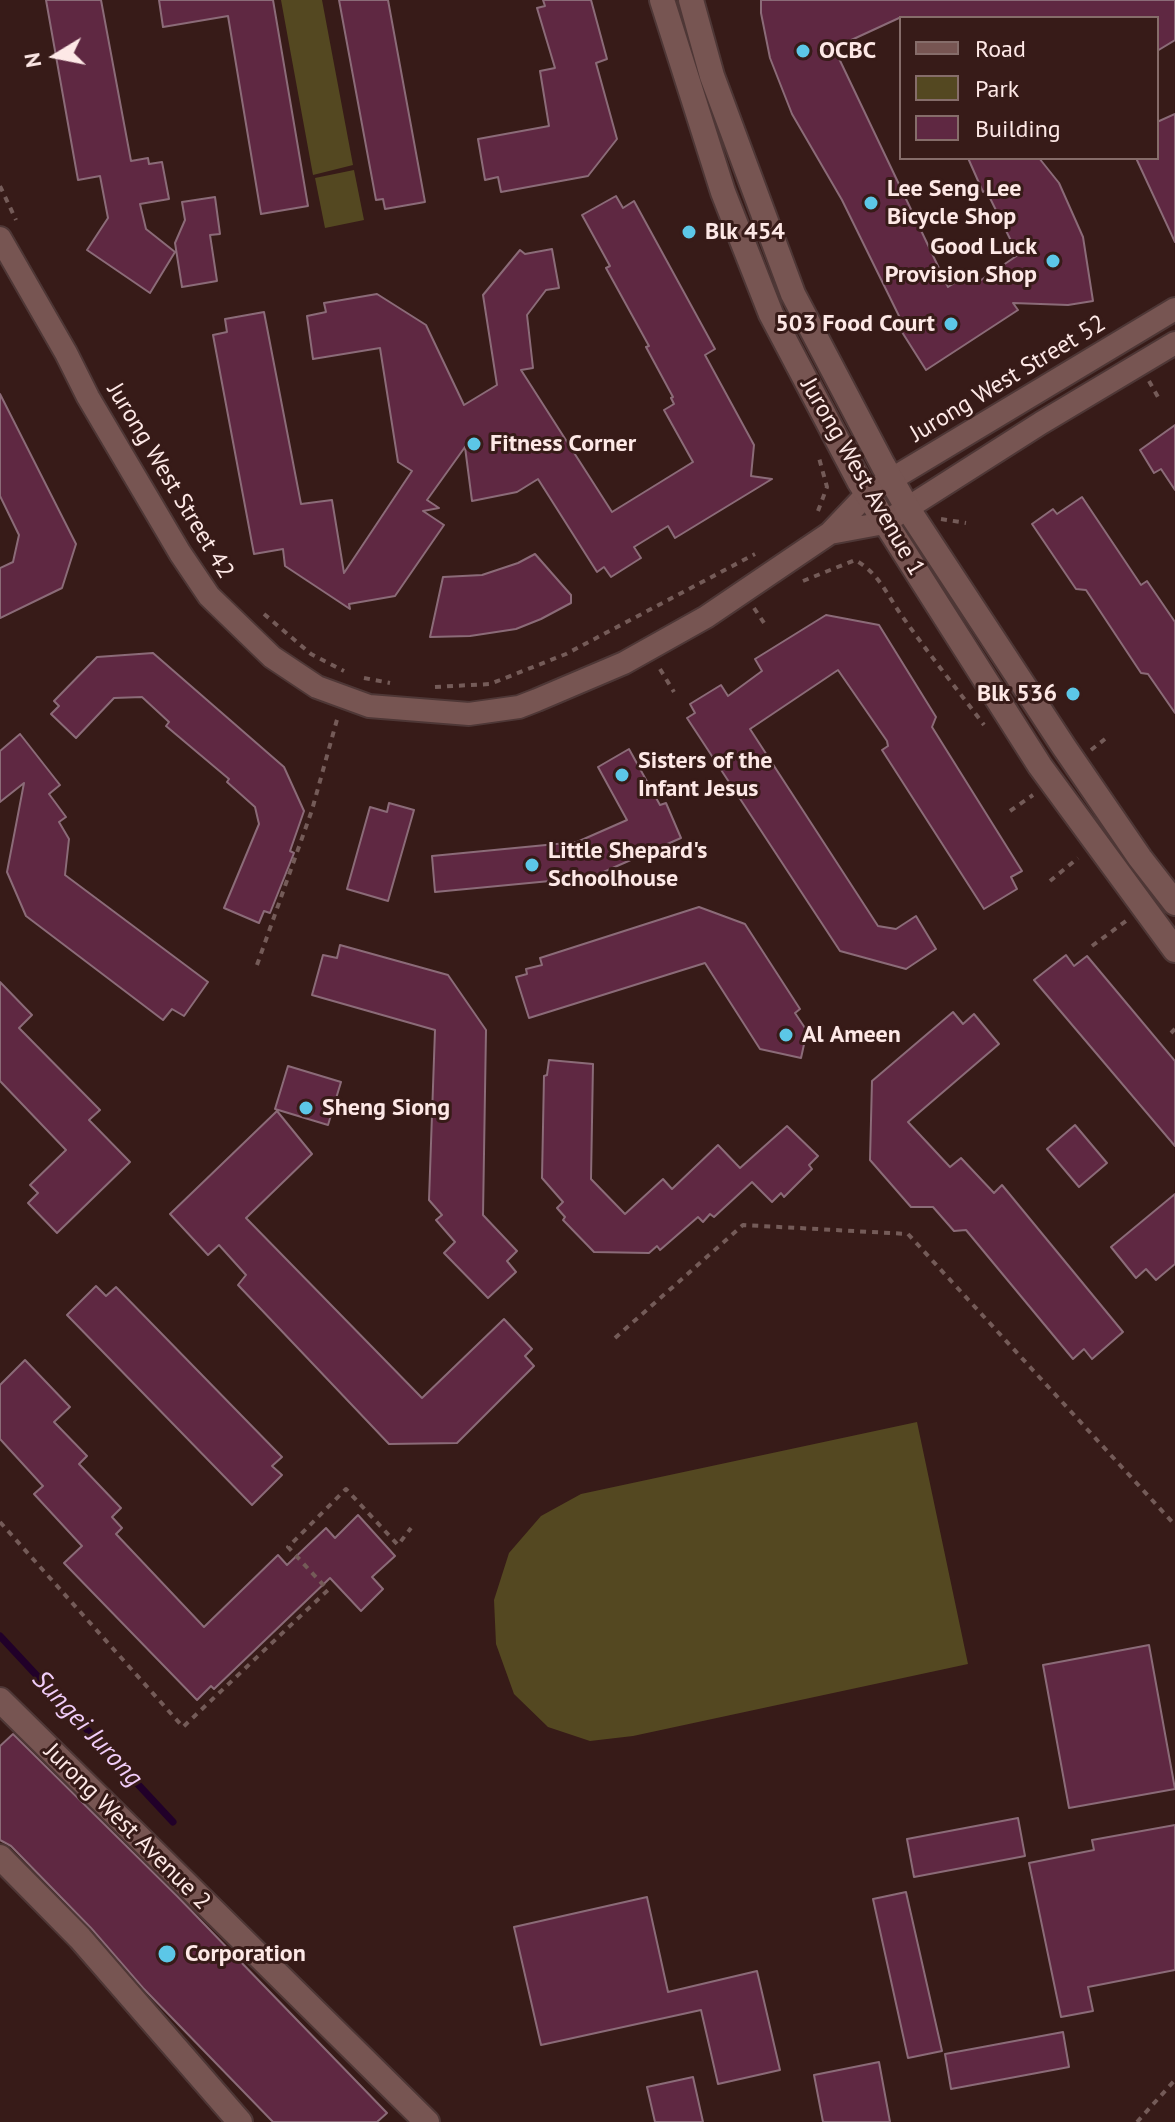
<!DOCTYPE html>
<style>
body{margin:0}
#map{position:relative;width:1175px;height:2122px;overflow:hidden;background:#371b18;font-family:"PT Sans",sans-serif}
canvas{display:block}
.legend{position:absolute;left:899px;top:16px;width:260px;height:144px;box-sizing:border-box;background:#371b18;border:2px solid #866d6a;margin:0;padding:10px 14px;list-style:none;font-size:24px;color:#fde8e6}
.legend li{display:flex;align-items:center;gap:16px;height:40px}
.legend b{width:40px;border:2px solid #866d6a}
.north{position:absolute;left:16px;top:16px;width:80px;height:80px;-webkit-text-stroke:6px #371b18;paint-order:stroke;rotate:260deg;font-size:22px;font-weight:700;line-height:32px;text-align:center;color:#fde8e6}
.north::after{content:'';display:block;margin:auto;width:28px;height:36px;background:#fde8e6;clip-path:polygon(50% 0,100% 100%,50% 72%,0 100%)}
</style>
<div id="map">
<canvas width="1175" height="2122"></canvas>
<ul class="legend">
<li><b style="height:10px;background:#775552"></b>Road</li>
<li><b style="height:22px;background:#544821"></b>Park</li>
<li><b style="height:22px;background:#5f2842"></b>Building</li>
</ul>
<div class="north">N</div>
</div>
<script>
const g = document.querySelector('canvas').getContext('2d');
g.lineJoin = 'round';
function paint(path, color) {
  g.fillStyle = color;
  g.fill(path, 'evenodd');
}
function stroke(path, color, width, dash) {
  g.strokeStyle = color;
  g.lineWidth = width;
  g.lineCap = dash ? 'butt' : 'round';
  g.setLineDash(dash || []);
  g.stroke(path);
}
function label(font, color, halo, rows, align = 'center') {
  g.font = font + ' "PT Sans",sans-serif';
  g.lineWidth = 6;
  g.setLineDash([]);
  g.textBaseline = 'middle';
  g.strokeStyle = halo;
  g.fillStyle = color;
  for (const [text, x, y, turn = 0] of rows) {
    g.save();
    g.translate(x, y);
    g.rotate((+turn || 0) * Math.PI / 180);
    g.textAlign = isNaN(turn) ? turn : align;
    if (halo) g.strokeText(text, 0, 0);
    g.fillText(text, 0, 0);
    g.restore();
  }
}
paint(new Path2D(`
 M 281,0 L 322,0 L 353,165 L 313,175 Z
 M 354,170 L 364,220 L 325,228 L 315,178 Z
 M 917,1422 L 968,1664 L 633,1736 L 590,1741 L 548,1727 L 514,1694 L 496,1644 L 494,1600 L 509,1553 L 541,1516 L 581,1494 Z`), '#544821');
stroke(new Path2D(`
 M 0,1636 L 173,1822`), '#210029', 7);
const building = new Path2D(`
 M 46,0 L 101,0 L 131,161 L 148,158 L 149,164 L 162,162 L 169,199 L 140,204 L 146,229 L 175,252 L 150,293 L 87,250 L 108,218 L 100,176 L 78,180 Z
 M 159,0 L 273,0 L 308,206 L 261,214 L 228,16 L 163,27 Z
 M 339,0 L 388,0 L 425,202 L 385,209 L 383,199 L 376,200 Z
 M 543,0 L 591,0 L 607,59 L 596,63 L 617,139 L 588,176 L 501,192 L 498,177 L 485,180 L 478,139 L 549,126 L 540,71 L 555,68 L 537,8 L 545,6 Z
 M 761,0 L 1175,0 L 1175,40 L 1157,51 L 1157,18 L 899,18 L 834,48 L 948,287 L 972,272 L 978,282 L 1018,255 L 986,190 L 983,192 L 968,158 L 1039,158 L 1059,183 L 1083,237 L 1093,301 L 1068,305 L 1013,303 L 1018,310 L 926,370 L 895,321 L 900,318 L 842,200 L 792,114 L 770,58 L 761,13 Z
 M 1175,114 L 1175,242 L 1136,158 L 1157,158 L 1157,122 Z
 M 616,196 L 623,208 L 634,201 L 715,349 L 705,355 L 754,445 L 751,476 L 772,479 L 675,538 L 668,526 L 634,547 L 641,558 L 611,577 L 604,567 L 597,572 L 538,479 L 517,492 L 472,501 L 465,447 L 427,500 L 439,508 L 423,511 L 444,525 L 395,596 L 349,604 L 350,609 L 285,566 L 283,549 L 254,554 L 213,335 L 227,332 L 225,319 L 264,312 L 301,504 L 332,500 L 344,573 L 412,471 L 398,462 L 380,348 L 313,359 L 307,316 L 326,312 L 324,303 L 377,294 L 426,325 L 464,405 L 497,385 L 483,295 L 520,250 L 525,254 L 552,249 L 559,288 L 546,290 L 527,315 L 533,368 L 521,370 L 612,512 L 693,462 L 664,410 L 674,404 L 671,398 L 673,397 L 646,347 L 649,346 L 606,268 L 610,266 L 582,215 Z
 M 215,197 L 220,234 L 210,235 L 217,281 L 182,287 L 175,243 L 185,220 L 182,202 Z
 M 0,394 L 76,544 L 62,588 L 0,618 L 0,568 L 13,562 L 19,535 L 0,496 Z
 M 1175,425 L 1175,490 L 1161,469 L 1154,473 L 1140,450 Z
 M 1082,497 L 1141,585 L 1147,581 L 1175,622 L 1175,713 L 1148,674 L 1141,673 L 1086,590 L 1076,589 L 1032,524 L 1053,509 L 1057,514 Z
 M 535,554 L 571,595 L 571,603 L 541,619 L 516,629 L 470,636 L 430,637 L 443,577 L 482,575 L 518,563 Z
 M 826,615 L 879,625 L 936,717 L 932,727 L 1022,871 L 1011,877 L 1017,889 L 984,909 L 882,750 L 888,746 L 887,741 L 838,670 L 750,729 L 878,926 L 896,929 L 916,916 L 936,949 L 906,969 L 840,951 L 687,718 L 695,713 L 690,704 L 721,685 L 728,696 L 762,671 L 755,659 Z
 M 153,653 L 284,767 L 304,811 L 290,851 L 294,853 L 270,913 L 264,911 L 259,923 L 224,908 L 259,824 L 255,807 L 227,782 L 229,779 L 166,726 L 169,722 L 142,697 L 114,698 L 76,738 L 51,714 L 59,706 L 54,701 L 97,657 Z
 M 20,734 L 60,785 L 49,794 L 66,817 L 59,822 L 69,839 L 65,875 L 208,982 L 184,1016 L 172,1009 L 163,1020 L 26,916 L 7,872 L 24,783 L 0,802 L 0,751 Z
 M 629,749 L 660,805 L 666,803 L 681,838 L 592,877 L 435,892 L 432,856 L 577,842 L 627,820 L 598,767 Z
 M 389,803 L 414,810 L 388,901 L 347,889 L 370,807 L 387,812 Z
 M 699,907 L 745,924 L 800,1009 L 795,1013 L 807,1031 L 801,1058 L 760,1049 L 705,963 L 529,1018 L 516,977 L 527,974 L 526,969 L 542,965 L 540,958 Z
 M 340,945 L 448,975 L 486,1030 L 483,1215 L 517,1251 L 507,1261 L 516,1272 L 488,1298 L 444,1253 L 455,1242 L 436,1220 L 442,1215 L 429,1200 L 435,1030 L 312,995 L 323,955 L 337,958 Z
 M 1066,955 L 1074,966 L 1087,956 L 1175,1061 L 1175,1146 L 1034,980 Z
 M 0,982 L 32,1015 L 19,1028 L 100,1110 L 89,1120 L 130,1162 L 57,1233 L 28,1203 L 38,1193 L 30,1185 L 66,1150 L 0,1081 Z
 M 953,1012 L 963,1024 L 974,1014 L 999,1044 L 908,1122 L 950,1167 L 961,1158 L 994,1193 L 1002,1185 L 1123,1332 L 1092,1359 L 1084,1349 L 1073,1359 L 966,1230 L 954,1231 L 933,1207 L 911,1207 L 870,1160 L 872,1081 Z
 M 549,1060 L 593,1064 L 591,1179 L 625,1214 L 663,1179 L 672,1189 L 718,1145 L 740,1168 L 787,1126 L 818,1156 L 809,1165 L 812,1169 L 784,1197 L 781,1193 L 772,1202 L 752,1182 L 714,1217 L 710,1214 L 703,1222 L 698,1217 L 660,1250 L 657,1246 L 649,1253 L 594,1252 L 563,1220 L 565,1217 L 557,1208 L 563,1202 L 542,1178 L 544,1076 L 547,1075 Z
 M 288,1066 L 341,1082 L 328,1125 L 275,1109 Z
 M 277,1111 L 312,1154 L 246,1218 L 422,1398 L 504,1319 L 532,1349 L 525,1356 L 534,1366 L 457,1443 L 389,1444 L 238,1285 L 246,1275 L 219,1245 L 208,1255 L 170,1214 Z
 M 1075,1125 L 1107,1163 L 1079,1187 L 1047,1149 Z
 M 1175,1194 L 1175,1264 L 1156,1280 L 1146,1269 L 1136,1278 L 1111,1247 Z
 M 96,1286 L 106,1296 L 116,1287 L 282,1457 L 272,1466 L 282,1475 L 252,1505 L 67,1315 Z
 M 25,1360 L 70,1407 L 54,1422 L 87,1456 L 79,1464 L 121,1508 L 112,1517 L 122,1528 L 116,1534 L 204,1627 L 278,1555 L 287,1565 L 326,1528 L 335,1538 L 358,1515 L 395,1556 L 372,1577 L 383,1589 L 361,1611 L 330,1578 L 214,1689 L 211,1686 L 197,1700 L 64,1563 L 82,1546 L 34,1494 L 43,1486 L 0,1439 L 0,1385 Z
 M 1149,1645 L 1175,1789 L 1069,1808 L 1043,1665 Z
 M 13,1734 L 177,1896 L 387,2113 L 377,2122 L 273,2122 L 143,1988 L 91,1928 L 11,1846 L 0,1840 L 0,1746 Z
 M 1018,1818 L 1025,1856 L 914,1877 L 907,1839 Z
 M 1175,1825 L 1175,1970 L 1088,1987 L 1093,2011 L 1061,2017 L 1029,1863 L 1094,1850 L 1092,1840 Z
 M 906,1892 L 942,2051 L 908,2058 L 873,1899 Z
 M 647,1897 L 668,1992 L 757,1971 L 780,2070 L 718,2084 L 701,2010 L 541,2045 L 514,1927 Z
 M 1063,2032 L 1069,2067 L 951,2089 L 945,2054 Z
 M 879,2062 L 890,2122 L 823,2122 L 814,2075 Z
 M 693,2077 L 703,2122 L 655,2122 L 647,2087 Z`);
paint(building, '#5f2842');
stroke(building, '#8b6b78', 2);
const street = new Path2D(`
 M 0,238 L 66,353 L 88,397 L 180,553 L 209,596 L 272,657 L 317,687 L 369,706 L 469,714 L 519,707 L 537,700 L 624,663 L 706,617 L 830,533 L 867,494 L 1175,309
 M 830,533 L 884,523 L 1041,423 L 1175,343`);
const secondary = new Path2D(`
 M 662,0 L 723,192 L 771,314 L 859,481 L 1040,766 L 1175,950
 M 691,0 L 712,76 L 793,294 L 883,465 L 908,509 L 1064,747 L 1140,858 L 1175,903
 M 0,1700 L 427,2122
 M 0,1857 L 80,1938 L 240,2122`);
stroke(street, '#4e3736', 26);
stroke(secondary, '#4e3736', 28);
stroke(new Path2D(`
 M 0,186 L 16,220
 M 1149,381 L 1158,397
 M 818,511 L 827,487 L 819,458
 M 941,519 L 966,523
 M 803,581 L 855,560 C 879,573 887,595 902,616 C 928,653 957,689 984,725
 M 754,608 L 766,626
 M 264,614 L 311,654 L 344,671
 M 660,669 L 674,692
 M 364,678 L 390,683
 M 435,687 L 490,684 L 566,654 L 755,554
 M 1091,750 L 1105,739
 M 1010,811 L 1033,795
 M 1050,881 L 1078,858
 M 1092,946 L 1126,921
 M 257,965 L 312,810 L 338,716
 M 1171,1033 L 1175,1029
 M 615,1338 L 743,1225 L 908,1234 L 1175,1525
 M 0,1522 L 183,1727 L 328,1590 L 288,1547 L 346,1489 L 398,1545 L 411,1528
 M 1137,2122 L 1175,2080`), '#745b58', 4, [6, 6]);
stroke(street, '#775552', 22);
stroke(secondary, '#775552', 24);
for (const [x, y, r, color] of [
 [803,51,8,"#5cc7e7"],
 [871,203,8,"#5cc7e7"],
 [689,232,8,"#5cc7e7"],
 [1053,261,8,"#5cc7e7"],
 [951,324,8,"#5cc7e7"],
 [474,444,8,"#5cc7e7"],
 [1073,694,8,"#5cc7e7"],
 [622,775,8,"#5cc7e7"],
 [532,865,8,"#5cc7e7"],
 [786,1035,8,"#5cc7e7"],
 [306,1108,8,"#5cc7e7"],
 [167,1954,10,"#5cc7e7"]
]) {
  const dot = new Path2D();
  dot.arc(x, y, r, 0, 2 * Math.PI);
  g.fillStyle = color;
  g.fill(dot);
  stroke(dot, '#371b18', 3);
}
label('bold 24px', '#fde8e6', '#371b18', [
 ["OCBC",819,51],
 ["Lee Seng Lee",887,189],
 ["Bicycle Shop",887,217],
 ["Blk 454",705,232],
 ["Good Luck",1037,247,"right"],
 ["Provision Shop",1037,275,"right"],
 ["503 Food Court",935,324,"right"],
 ["Fitness Corner",490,444],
 ["Blk 536",1057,694,"right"],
 ["Sisters of the",638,761],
 ["Infant Jesus",638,789],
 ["Little Shepard's",548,851],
 ["Schoolhouse",548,879],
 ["Al Ameen",802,1035],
 ["Sheng Siong",322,1108],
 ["Corporation",185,1954]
], 'left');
label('24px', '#fde8e6', '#371b18', [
 ["Jurong West Street 52",1008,379,-31],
 ["Jurong West Avenue 1",862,477,60],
 ["Jurong West Street 42",170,481,59],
 ["Jurong West Avenue 2",127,1827,45]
]);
label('italic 26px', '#f1cdf9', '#371b18', [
 ["Sungei Jurong",87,1729,47]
]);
</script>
